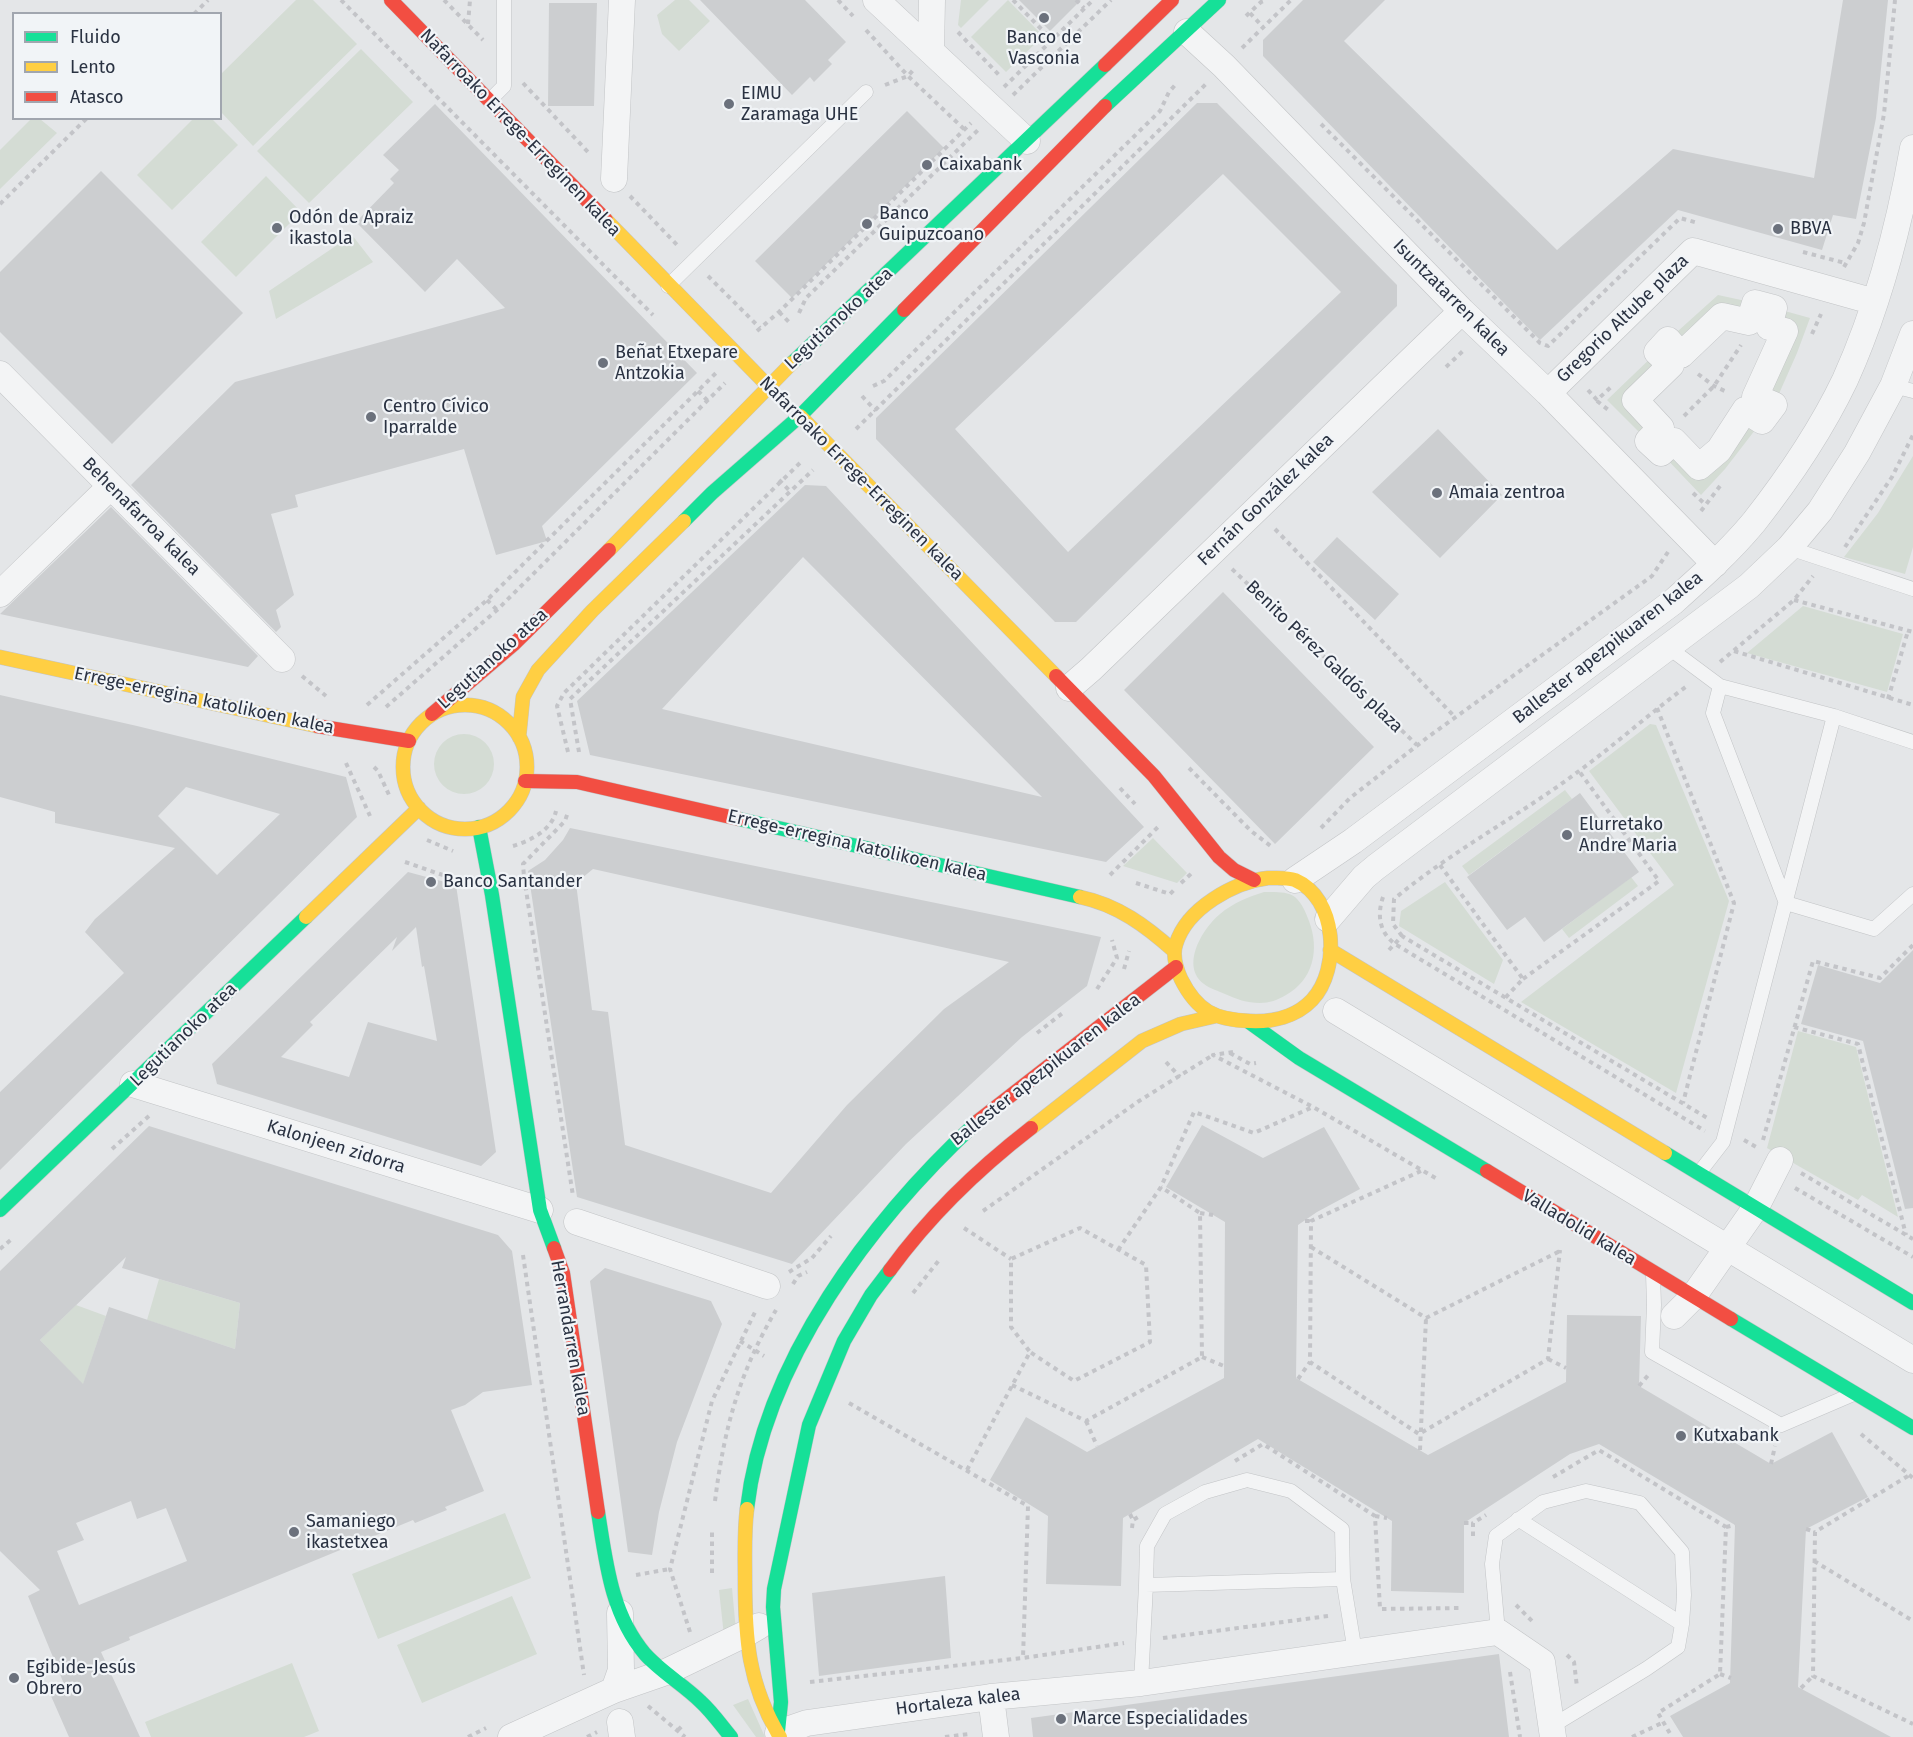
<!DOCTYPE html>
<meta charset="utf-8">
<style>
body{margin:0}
#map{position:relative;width:1913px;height:1737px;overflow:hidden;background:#e4e6e8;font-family:"Fira Sans",sans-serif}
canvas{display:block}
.legend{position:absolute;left:12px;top:12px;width:210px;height:108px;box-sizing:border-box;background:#f1f4f7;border:2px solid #a1a6af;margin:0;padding:8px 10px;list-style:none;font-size:18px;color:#2a3242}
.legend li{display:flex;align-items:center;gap:12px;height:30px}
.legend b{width:30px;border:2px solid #a1a6af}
</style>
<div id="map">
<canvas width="1913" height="1737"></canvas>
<ul class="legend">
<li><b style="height:8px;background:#16e098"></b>Fluido</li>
<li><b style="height:8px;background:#ffcf43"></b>Lento</li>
<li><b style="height:8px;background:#f24e42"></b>Atasco</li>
</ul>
</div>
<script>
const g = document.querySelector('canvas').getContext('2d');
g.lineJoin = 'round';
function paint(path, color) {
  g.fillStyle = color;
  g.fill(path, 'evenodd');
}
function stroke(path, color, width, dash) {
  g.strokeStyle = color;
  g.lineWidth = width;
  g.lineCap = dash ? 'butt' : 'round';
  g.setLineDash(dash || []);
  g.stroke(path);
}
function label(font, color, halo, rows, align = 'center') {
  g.font = font + ' "Fira Sans",sans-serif';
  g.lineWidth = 4.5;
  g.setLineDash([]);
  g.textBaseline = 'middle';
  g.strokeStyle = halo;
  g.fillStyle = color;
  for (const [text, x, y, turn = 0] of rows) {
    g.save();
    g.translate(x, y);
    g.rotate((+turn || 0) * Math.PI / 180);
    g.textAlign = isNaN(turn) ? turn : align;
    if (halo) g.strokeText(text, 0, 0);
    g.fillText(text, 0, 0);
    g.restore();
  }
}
paint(new Path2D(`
 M 296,0 L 313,0 L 357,44 L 253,146 L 221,112 L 221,74 Z
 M 675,0 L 689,0 L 710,21 L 679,51 L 662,34 L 657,15 Z
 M 961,0 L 989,0 L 961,28 L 958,25 Z
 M 1008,0 L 1043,36 L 1006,72 L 971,37 Z
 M 361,49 L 413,102 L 309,203 L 257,151 Z
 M 31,119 L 40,119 L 57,133 L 0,189 L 0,150 Z
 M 193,119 L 212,119 L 238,145 L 172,210 L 137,175 Z
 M 266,176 L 301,212 L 236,277 L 201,242 Z
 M 352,235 L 373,262 L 276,319 L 269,291 Z
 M 1718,295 L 1755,303 L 1722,316 L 1681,355 L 1668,340 Z
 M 1774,308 L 1810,318 L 1797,353 L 1774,405 L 1755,397 Z
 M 1657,352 L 1671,365 L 1635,400 L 1648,441 L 1607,400 Z
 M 1745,410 L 1762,421 L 1725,469 L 1701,495 L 1661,453 L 1699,467 Z
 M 1913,456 L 1913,547 L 1905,574 L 1844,557 L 1878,513 Z
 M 1803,606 L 1903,634 L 1887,692 L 1747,653 Z
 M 1650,724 L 1656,725 L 1729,901 L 1676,1093 L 1521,1002 L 1674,885 L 1589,771 Z
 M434 764a30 30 0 1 1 60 0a30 30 0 1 1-60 0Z
 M 1565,790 L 1572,799 L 1469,875 L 1462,866 Z
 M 1153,838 L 1187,873 L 1177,883 L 1123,866 Z
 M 1631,877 L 1638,886 L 1569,938 L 1562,929 Z
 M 1445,882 L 1503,960 L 1494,984 L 1399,926 L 1401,911 Z
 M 1264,892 C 1274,892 1287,891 1295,897 C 1302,903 1306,913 1309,921 C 1320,950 1313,980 1286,995 C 1278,1000 1269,1003 1260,1003 C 1247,1003 1236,999 1225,994 C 1219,991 1210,989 1204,984 C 1180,966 1202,929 1220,914 C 1233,903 1248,897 1264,892 Z
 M 1798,1031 L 1856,1047 L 1898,1217 L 1862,1195 L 1858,1200 L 1767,1148 Z
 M 159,1279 L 240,1303 L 235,1349 L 147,1320 Z
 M 76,1305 L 106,1316 L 83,1385 L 40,1340 Z
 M 505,1513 L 531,1578 L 378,1639 L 352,1574 Z
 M 732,1588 L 736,1631 L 724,1636 L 719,1590 Z
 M 512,1596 L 537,1654 L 422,1703 L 397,1645 Z
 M 292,1663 L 319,1731 L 304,1737 L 151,1737 L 145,1722 Z
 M 748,1699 L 765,1737 L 756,1737 L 733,1705 Z`), '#d4dcd4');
paint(new Path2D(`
 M 700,0 L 805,0 L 846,42 L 828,60 L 832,64 L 814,82 L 810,77 L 792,95 Z
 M 1019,0 L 1081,0 L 1050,31 Z
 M 1303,0 L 1385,0 L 1344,41 L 1557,250 L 1673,149 L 1814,178 L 1843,0 L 1888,0 L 1876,118 L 1856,219 L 1833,215 L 1822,250 L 1678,210 L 1540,340 L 1263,56 L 1263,40 Z
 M 549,3 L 597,3 L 594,106 L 548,106 Z
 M 1197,103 L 1217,103 L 1397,285 L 1397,306 L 1076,622 L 1055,622 L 876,439 L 876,418 ZM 1223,174 L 1341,292 L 1068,552 L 955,429 Z
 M 435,104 L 697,373 L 542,526 L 547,541 L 496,555 L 464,449 L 295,495 L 298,507 L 271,514 L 294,595 L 276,610 L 281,627 L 276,632 L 131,485 L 235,382 L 505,308 L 457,259 L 425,292 L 356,222 L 394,183 L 390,179 L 399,170 L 383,155 Z
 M 907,111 L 944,148 L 792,298 L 755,261 Z
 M 101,171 L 243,313 L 112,444 L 0,332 L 0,272 Z
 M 1438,429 L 1502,495 L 1440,558 L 1372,492 Z
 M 805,485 L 826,486 L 1144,827 L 1106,862 L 590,755 L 577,701 ZM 803,557 L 1042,797 L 662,709 Z
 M 111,507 L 258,656 L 248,667 L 0,614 Z
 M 1337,537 L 1399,594 L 1375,620 L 1313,562 Z
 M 1223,592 L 1374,747 L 1275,844 L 1124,690 Z
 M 0,695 L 137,726 L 346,777 L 357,817 L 0,1170 L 0,1092 L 124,973 L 85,932 L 95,919 L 175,848 L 55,823 L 55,812 L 0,797 ZM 186,787 L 280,814 L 217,875 L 158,816 Z
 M 1580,793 L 1639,872 L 1544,942 L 1525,917 L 1507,930 L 1467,877 Z
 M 570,828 L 970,910 L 1101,937 L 1087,986 L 1022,1037 L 906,1144 L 792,1264 L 577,1197 L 528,871 L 545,860 L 563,840 ZM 593,869 L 1009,962 L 944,1009 L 847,1105 L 771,1193 L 625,1145 L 608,1012 L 592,1010 L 576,883 Z
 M 408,872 L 456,885 L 496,1152 L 481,1166 L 217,1084 L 212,1064 ZM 416,927 L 422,967 L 424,966 L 437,1041 L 368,1022 L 349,1077 L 281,1057 L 313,1025 L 310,1022 L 397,937 L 392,951 Z
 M 1913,950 L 1913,1208 L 1905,1209 L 1863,1041 L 1801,1024 L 1818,965 L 1880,983 Z
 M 1202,1125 L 1263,1158 L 1324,1127 L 1360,1189 L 1317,1212 L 1298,1225 L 1296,1378 L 1428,1455 L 1566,1382 L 1567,1315 L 1641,1316 L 1639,1386 L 1771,1464 L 1832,1432 L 1868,1497 L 1806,1529 L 1798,1687 L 1891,1737 L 1683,1737 L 1670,1716 L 1730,1683 L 1735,1525 L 1599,1444 L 1570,1454 L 1464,1523 L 1464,1593 L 1391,1591 L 1392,1521 L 1258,1439 L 1123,1518 L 1121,1586 L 1046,1584 L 1048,1516 L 990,1480 L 1026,1417 L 1087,1452 L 1224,1378 L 1225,1222 L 1166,1187 Z
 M 149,1126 L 498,1235 L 512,1251 L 532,1385 L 483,1392 L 465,1405 L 451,1410 L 484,1491 L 445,1507 L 447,1510 L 415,1523 L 413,1520 L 129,1637 L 130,1640 L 101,1652 L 140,1737 L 69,1737 L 51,1696 L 66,1689 L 28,1596 L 40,1590 L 0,1551 L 0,1271 ZM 126,1257 L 122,1268 L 240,1303 L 235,1349 L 109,1307 L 83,1384 L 40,1340 ZM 131,1501 L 137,1519 L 166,1508 L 187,1561 L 79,1605 L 57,1551 L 84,1540 L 76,1523 Z
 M 605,1268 L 711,1301 L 722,1324 L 677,1442 L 659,1512 L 652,1555 L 628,1552 L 590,1281 Z
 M 945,1576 L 951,1658 L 819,1676 L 812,1593 Z
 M 1499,1654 L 1509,1737 L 1033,1737 L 1031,1718 Z`), '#ccced0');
const lane = new Path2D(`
 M 489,101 L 504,86 L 504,0
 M 668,286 L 866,92
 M 1893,386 L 1913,391
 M 1789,548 L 1913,589
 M 1669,648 L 1720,686 L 1834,716 L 1913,742
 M 1720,686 L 1713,713 L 1786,903 L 1874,929 L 1913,894
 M 1699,1173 L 1723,1142 L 1834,716
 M 1653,1274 L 1654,1305 L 1652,1352 L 1781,1425 L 1851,1395
 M 1518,1519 L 1682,1624
 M 1343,1579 L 1146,1585 L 1147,1546 L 1165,1514 L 1205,1492 L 1247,1480 L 1291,1491 L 1342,1529 L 1343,1579 L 1355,1652
 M 1498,1632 L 1492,1564 L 1496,1536 L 1543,1502 L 1586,1491 L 1640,1503 L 1682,1552 L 1684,1595 L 1682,1624 L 1678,1647 L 1646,1669 L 1552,1726
 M 1141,1683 L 1146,1585`);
const street = new Path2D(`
 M 876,0 L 1027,141
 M 1187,32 L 1224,66 L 1462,311 L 1548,393 L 1715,564
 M 931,51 L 932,0
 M 614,179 L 622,0
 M 1755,303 L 1774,308 L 1769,327 L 1785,331 L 1755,397 L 1774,405 L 1762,421 L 1745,410 L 1719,450 L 1699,467 L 1674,441 L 1661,453 L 1648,441 L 1661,428 L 1635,400 L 1671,365 L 1657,352 L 1668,340 L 1681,355 L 1722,316 L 1749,322 Z
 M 0,374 L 282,659
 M 1548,393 L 1693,251 L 1875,302
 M 0,594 L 111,486
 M 1069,688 L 1091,669 L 1462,311
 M 1295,880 L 1353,841 L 1673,602 C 1701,577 1730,551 1754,522 C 1787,480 1822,428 1845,380 C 1878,307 1899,227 1913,148
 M 1328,919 L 1364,877 L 1376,867 L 1749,586 L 1789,548 L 1820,511 L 1857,453 L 1893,386 L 1913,334
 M 1336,1011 L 1913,1360
 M 133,1084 L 540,1210
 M 577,1222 L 767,1286
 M 1674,1316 L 1693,1297 L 1756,1207 L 1780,1160
 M 614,1690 L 621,1670 L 620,1613
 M 991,1697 L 996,1737
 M 620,1722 L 622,1737
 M 778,1733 L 807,1723 L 991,1697 L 1141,1683 L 1498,1632 L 1542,1662 L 1553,1737
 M 511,1737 L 614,1690 L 666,1672 L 747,1633 L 759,1626`);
const fast = new Path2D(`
 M 1105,106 L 1219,0
 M 792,363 L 1105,65
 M 684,521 L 712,493 L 800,416 L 904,310
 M 739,819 L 1080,897
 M 479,827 L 492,895 L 540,1210 L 554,1248
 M 1249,1022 L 1299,1058 L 1487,1171
 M 1665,1153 L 1913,1303
 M 0,1210 L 306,917
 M 1731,1319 L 1913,1428
 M 747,1509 C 764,1361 871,1220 978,1121
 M 598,1512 C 606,1562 611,1614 645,1654 C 661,1672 684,1685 701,1702 C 712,1712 721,1725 731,1737
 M 778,1732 L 781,1702 L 773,1607 L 774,1589 L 809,1425 L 844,1341 L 871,1295 L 890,1270`);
const slow = new Path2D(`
 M 606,220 L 769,387
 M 800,416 L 1056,676
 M 609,550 L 792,363
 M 0,657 L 317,726
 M403 767a62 62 0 1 1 124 0a62 62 0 1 1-124 0Z
 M 519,737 L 523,697 L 538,670 L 592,611 L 684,521
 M 1268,878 C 1277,878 1287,877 1295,880 C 1337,898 1341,969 1312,1000 C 1296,1017 1272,1022 1250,1021 C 1215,1020 1197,1011 1181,979 C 1176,968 1172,956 1176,944 C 1187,908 1234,882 1268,878 Z
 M 1080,897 C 1118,905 1146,926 1174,951
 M 306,917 L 419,808
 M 1330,950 L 1665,1153
 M 1031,1128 L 1142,1041 L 1181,1024 L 1216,1016
 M 747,1509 C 744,1532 745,1555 745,1578 C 745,1639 748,1684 780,1737`);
const jam = new Path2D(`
 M 391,0 L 606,220
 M 1105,65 L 1172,0
 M 904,310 L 1105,106
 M 1056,676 L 1154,776 L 1219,857 L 1234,870 L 1254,880
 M 432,714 L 514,644 L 609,550
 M 317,726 L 409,741
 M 525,781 L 577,782 L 739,819
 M 978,1121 L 1176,967
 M 1487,1171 L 1731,1319
 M 554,1248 L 563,1273 L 598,1512
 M 890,1270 C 930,1215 978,1169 1031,1128`);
stroke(lane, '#c2c4c6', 15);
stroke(street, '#c2c4c6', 27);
stroke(fast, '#c2c4c6', 15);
stroke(slow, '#c2c4c6', 15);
stroke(jam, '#c2c4c6', 15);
stroke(new Path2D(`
 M 341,0 L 653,315
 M 444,0 L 483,40
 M 838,0 L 853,16
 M 1013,0 L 1052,40
 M 1076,0 L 1084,8
 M 1250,13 L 1263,27
 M 194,14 L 208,0
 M 1246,16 L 1261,2 L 1267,0
 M 468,24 L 470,0
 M 866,30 L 908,76 L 965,130
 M 958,32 L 1000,76
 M 1242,48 L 1291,0
 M 523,83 L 588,152
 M 885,85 L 908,76 L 914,69
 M 1004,87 L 1093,0
 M 1013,95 L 1111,0
 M 1321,124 L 1540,343 L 1548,346 L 1680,218 L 1698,223
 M 630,196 L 679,247
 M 0,204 L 87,118
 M 1803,252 L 1845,263
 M 1844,267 L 1858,243 L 1864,223 L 1884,114 L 1895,0
 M 708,276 L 760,328
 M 779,312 L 791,324
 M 799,313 L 806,298 L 978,130
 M 757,331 L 779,312 L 971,123
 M 1812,334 L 1821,314
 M 1446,367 L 1464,350
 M 1698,374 L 1714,386 L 1727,392
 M 873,386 L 884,381 L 1160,111 L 1169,92 L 1176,84
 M 1588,390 L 1597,400 L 1611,387
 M 698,391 L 708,401
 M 862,396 L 876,411
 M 1597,401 L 1611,412
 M 1684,416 L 1714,386 L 1741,345
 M 856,429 L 1207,83
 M 779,480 L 790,491
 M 1693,493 L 1706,505
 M 1701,511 L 1720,486
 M 1275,529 L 1455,717
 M 1845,547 L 1892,477 L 1913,435
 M 1232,569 L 1417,745
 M 487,600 L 497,610
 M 1794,600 L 1913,632
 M 1734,651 L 1913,705
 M 1720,662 L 1794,600 L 1813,576
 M 302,676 L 326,696
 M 1888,699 L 1908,631
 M 367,705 L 487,600 L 716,373
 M 386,707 L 497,610 L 725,383
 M 1657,708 L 1734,903 L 1683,1103
 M 568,752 L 557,706 L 564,693 L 802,461
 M 579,752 L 570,699 L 813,470
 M 346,763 L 370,816
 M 374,767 L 378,771 L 390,797
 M 1189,768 L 1251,831 L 1272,847
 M 1120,788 L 1135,804
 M 1321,828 L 1350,798 L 1428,737 L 1652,576 L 1668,552
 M 427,840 L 453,851
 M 513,846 C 530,841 552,830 556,811
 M 405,862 L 460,881
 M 1440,865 L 1523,979 L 1505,998
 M 1110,875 L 1158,827
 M 518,877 L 524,877 L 523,864 L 565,821 L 568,812
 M 524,877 L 573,1196
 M 1136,883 L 1170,894 L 1174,890
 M 1181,883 L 1193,872
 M 1383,897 C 1377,915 1379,932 1395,944 L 1705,1131
 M 1402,936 L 1393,924 L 1394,899 C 1452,851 1519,816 1579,771 C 1616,744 1650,713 1687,686
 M 1389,950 L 1402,936 L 1709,1119
 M 1124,969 L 1129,951
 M 1523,979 L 1659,881 L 1579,771
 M 1097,989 L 1117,958 L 1112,940
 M 1794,1027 L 1858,1044 L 1906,1235
 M 1037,1033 L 1064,1012
 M 1233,1052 L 1213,1055 L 1313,1107 L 1439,1180
 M 1230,1053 L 1250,1064 L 1256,1063
 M 1166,1062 L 1180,1077
 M 1744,1140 L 1758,1148
 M 1763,1140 L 1813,961 L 1880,978 L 1913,945
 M 112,1149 L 149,1116
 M 1421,1171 L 1311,1221 L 1310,1362 L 1419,1434 L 1548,1359 L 1560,1250
 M 1801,1173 L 1913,1239
 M 1795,1188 L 1913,1257
 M 983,1211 L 1139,1101 L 1213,1055
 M 1200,1213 L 1213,1215
 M 1305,1221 L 1311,1221
 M 964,1228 L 1011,1259
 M 1311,1247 L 1426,1318 L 1560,1251
 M 0,1249 L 13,1238
 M 1118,1250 L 1161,1187 L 1194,1112 L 1254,1133 L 1313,1107
 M 523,1255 L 584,1675
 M 789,1272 L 812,1258 L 831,1236
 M 793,1284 L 798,1276 L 807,1272
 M 913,1293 L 940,1259
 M 740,1341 L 764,1356
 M 1202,1357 L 1224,1366
 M 1548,1359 L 1566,1368
 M 1298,1379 L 1310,1362
 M 1012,1385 L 1086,1421 L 1202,1357 L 1200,1213 L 1161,1187
 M 1639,1386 L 1650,1373
 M 849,1403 L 1028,1506 L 1023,1658
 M 1086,1421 L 1097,1446
 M 1861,1434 L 1913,1478
 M 1420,1450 L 1426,1318
 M 1235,1461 L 1263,1444 L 1375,1516 L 1380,1609 L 1461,1608
 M 1771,1464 L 1775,1446
 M 967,1470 L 1030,1352 L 1074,1381 L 1150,1342 L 1146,1265 L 1080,1228 L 1011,1259 L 1011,1327 L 1030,1352
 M 1908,1476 L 1815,1532 L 1813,1676 L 1913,1724
 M 1553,1477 L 1599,1450 L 1726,1527 L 1720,1674 L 1658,1713 L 1672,1737
 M 715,1501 C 724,1429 739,1373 776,1310
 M 1130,1514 L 1133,1520
 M 1375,1516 L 1387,1518
 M 1464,1523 L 1473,1523
 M 1726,1527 L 1735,1525
 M 1132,1528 L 1133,1520 L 1140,1516
 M 1806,1529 L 1815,1532
 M 1473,1536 L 1473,1523 L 1486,1515
 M 1814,1561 L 1913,1621
 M 712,1573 L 712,1530
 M 636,1575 L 670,1569
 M 1516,1605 L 1532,1621
 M 690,1632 L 670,1569 L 712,1401 L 756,1310
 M 1163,1638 L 1328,1616
 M 1567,1655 L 1574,1662 L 1577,1687
 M 1510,1672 L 1520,1737
 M 1720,1674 L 1731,1678
 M 810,1682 L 1023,1658 L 1124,1643
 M 1801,1688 L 1813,1676
 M 648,1706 L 685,1737
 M 678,1730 L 684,1724
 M 468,1737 L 486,1728
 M 587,1737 L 597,1732
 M 945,1737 L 969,1734 L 969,1736
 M 1632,1737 L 1664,1722`), '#c3c4c8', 4, [4.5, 4.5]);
stroke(lane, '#f3f4f5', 14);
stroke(street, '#f3f4f5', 26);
stroke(fast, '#16e098', 14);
stroke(slow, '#ffcf43', 14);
stroke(jam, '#f24e42', 14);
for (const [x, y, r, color] of [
 [1044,18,6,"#6b717c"],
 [729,104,6,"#6b717c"],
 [927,165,6,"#6b717c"],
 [867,224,6,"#6b717c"],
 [277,228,6,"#6b717c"],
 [1778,229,6,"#6b717c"],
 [603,363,6,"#6b717c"],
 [371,417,6,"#6b717c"],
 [1437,493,6,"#6b717c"],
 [1567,835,6,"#6b717c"],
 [431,882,6,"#6b717c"],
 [1681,1436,6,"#6b717c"],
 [294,1532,6,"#6b717c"],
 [14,1678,6,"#6b717c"],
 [1061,1719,6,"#6b717c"]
]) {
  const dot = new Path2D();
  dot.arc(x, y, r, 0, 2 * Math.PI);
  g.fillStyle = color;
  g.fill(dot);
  stroke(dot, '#f1f4f7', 2);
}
label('18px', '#2a3242', '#f1f4f7', [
 ["Banco de",1044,38,"center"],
 ["Vasconia",1044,59,"center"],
 ["EIMU",741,94],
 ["Zaramaga UHE",741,115],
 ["Caixabank",939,165],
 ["Banco",879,214],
 ["Guipuzcoano",879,235],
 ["Odón de Apraiz",289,218],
 ["ikastola",289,239],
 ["BBVA",1790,229],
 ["Beñat Etxepare",615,353],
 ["Antzokia",615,374],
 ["Centro Cívico",383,407],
 ["Iparralde",383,428],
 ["Amaia zentroa",1449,493],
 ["Elurretako",1579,825],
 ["Andre Maria",1579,846],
 ["Banco Santander",443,882],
 ["Kutxabank",1693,1436],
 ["Samaniego",306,1522],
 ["ikastetxea",306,1543],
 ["Egibide-Jesús",26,1668],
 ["Obrero",26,1689],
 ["Marce Especialidades",1073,1719]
], 'left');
label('18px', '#2a3242', '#f1f4f7', [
 ["Nafarroako Errege-Erreginen kalea",520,133,46],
 ["Isuntzatarren kalea",1451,298,45],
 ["Legutianoko atea",839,319,-43],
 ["Gregorio Altube plaza",1623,319,-44],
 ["Nafarroako Errege-Erreginen kalea",861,479,45],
 ["Fernán González kalea",1266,500,-44],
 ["Behenafarroa kalea",141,517,45],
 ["Ballester apezpikuaren kalea",1608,648,-38],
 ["Benito Pérez Galdós plaza",1324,657,44],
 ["Legutianoko atea",493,659,-42],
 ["Errege-erregina katolikoen kalea",204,701,12],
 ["Errege-erregina katolikoen kalea",857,846,13],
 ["Legutianoko atea",184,1035,-44],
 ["Ballester apezpikuaren kalea",1046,1070,-38],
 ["Kalonjeen zidorra",336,1147,17],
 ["Valladolid kalea",1579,1228,31],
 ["Herrandarren kalea",570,1338,80],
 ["Hortaleza kalea",958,1702,-7]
]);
</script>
